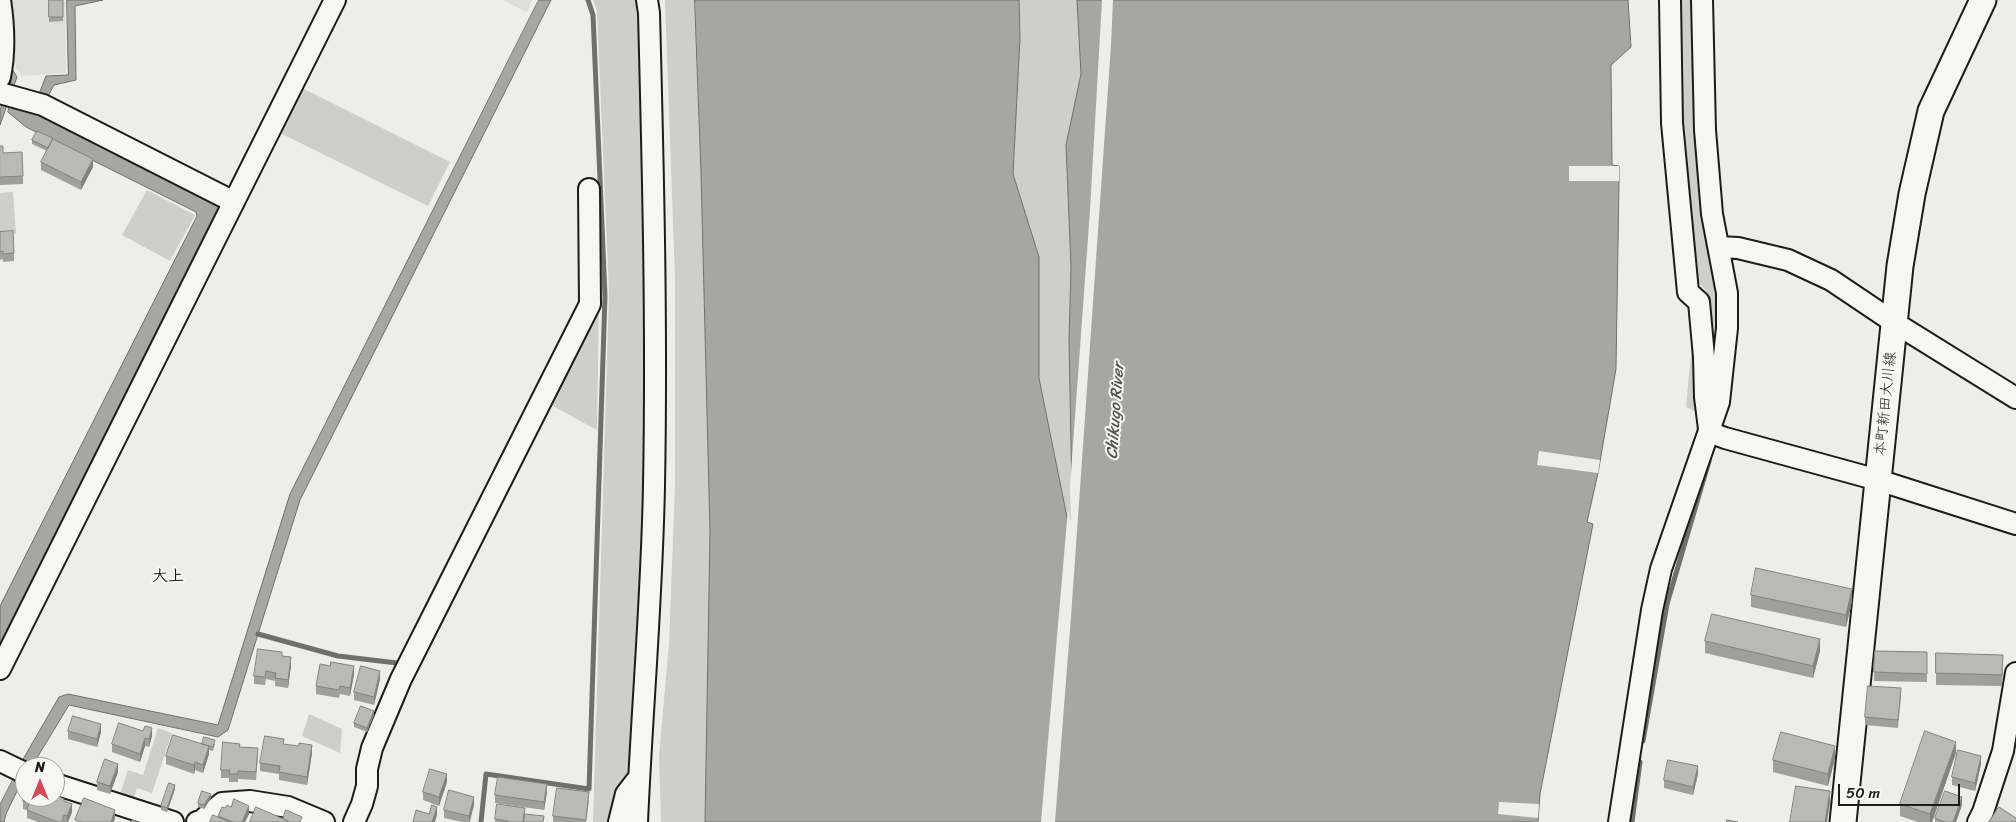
<!DOCTYPE html>
<meta charset="utf-8">
<style>
body{margin:0}
#map{position:relative;width:2016px;height:822px;overflow:hidden;background:#edede9;font-family:Sriracha,sans-serif}
canvas{display:block}
.north{position:absolute;left:15px;top:757px;width:50px;height:50px;box-sizing:border-box;background:#f6f6f2;border:1px solid #9f9f9c;border-radius:50%;rotate:0deg;font-size:14px;font-weight:700;line-height:20px;text-align:center;color:#1c1c1c}
.north::after{content:'';display:block;margin:auto;width:18px;height:22px;background:#d1495b;clip-path:polygon(50% 0,100% 100%,50% 72%,0 100%)}
.scale{position:absolute;left:1838px;top:784px;width:122px;height:22px;box-sizing:border-box;border:2px solid #1c1c1c;border-top:0;padding-left:6px;font-size:15px;line-height:18px;white-space:nowrap;color:#1c1c1c;-webkit-text-stroke:4px #f6f6f2;paint-order:stroke}
</style>
<div id="map">
<canvas width="2016" height="822"></canvas>
<div class="north">N</div>
<div class="scale">50 m</div>
</div>
<script>
const g = document.querySelector('canvas').getContext('2d');
g.lineJoin = 'round';
function paint(path, color) {
  g.fillStyle = color;
  g.fill(path, 'evenodd');
}
function stroke(path, color, width, dash) {
  g.strokeStyle = color;
  g.lineWidth = width;
  g.lineCap = dash ? 'butt' : 'round';
  g.setLineDash(dash || []);
  g.stroke(path);
}
function label(font, color, halo, rows, align = 'center') {
  g.font = font + ' Sriracha,"Klee One",sans-serif';
  g.lineWidth = 4;
  g.setLineDash([]);
  g.textBaseline = 'middle';
  g.strokeStyle = halo;
  g.fillStyle = color;
  for (const [text, x, y, turn = 0] of rows) {
    g.save();
    g.translate(x, y);
    g.rotate((+turn || 0) * Math.PI / 180);
    g.textAlign = isNaN(turn) ? turn : align;
    if (halo) g.strokeText(text, 0, 0);
    g.fillText(text, 0, 0);
    g.restore();
  }
}
paint(new Path2D(`
 M 6,0 L 65,0 L 66,73 L 22,76 L 9,58 Z
 M 503,0 L 532,0 L 527,12 Z`), '#ddddda');
paint(new Path2D(`
 M 593,0 L 638,0 L 641,10 L 649,279 L 647,490 L 633,764 L 617,800 L 613,822 L 593,822 L 609,293 L 597,11 Z
 M 665,0 L 695,0 L 701,172 L 710,532 L 705,822 L 661,822 L 659,756 L 669,644 L 675,486 L 675,279 Z
 M 1019,0 L 1077,0 L 1081,74 L 1066,145 L 1071,267 L 1069,340 L 1074,551 L 1039,378 L 1039,257 L 1013,174 L 1020,38 Z
 M 1676,0 L 1694,0 L 1696,118 L 1710,269 L 1721,287 L 1712,400 L 1706,291 L 1691,274 L 1675,125 Z
 M 298,86 L 450,162 L 428,206 L 276,131 Z
 M 147,190 L 195,215 L 170,261 L 122,235 Z
 M 13,192 L 16,234 L 0,236 L 0,193 Z
 M 599,298 L 597,430 L 547,403 Z
 M 1694,321 L 1701,414 L 1686,407 Z
 M 309,714 L 342,729 L 340,753 L 302,736 Z
 M 158,728 L 172,733 L 152,793 L 137,788 L 133,801 L 119,797 L 128,770 L 143,775 Z`), '#cececb');
const water = new Path2D(`
 M 67,0 L 103,0 L 75,6 L 76,80 L 54,85 L 47,98 L 39,94 L 46,76 L 68,75 Z
 M 539,0 L 551,0 L 300,500 L 228,730 L 218,737 L 69,705 L 32,766 L 22,761 L 59,697 L 68,694 L 218,725 L 290,494 Z
 M 695,0 L 1019,0 L 1020,38 L 1013,174 L 1039,257 L 1039,378 L 1073,547 L 1069,340 L 1071,267 L 1066,145 L 1081,74 L 1077,0 L 1628,0 L 1631,47 L 1611,65 L 1612,165 L 1619,166 L 1619,181 L 1616,369 L 1598,473 L 1587,522 L 1593,524 L 1540,794 L 1538,822 L 705,822 L 710,532 L 701,172 Z
 M 11,67 L 17,77 L 0,125 L 0,110 L 11,82 L 7,70 Z
 M 10,106 L 36,110 L 219,203 L 221,210 L 0,648 L 0,606 L 197,216 L 196,212 L 26,127 L 8,112 Z
 M 13,780 L 20,785 L 6,814 L 4,822 L 0,822 L 0,805 Z`);
paint(water, '#a6a6a3');
stroke(water, '#6f6f6d', 1);
paint(new Path2D(`
 M 1102,0 L 1113,0 L 1111,45 L 1071,617 L 1055,822 L 1041,822 L 1068,509 L 1071,523 L 1070,486 L 1090,210 Z
 M 1569,166 L 1619,166 L 1619,181 L 1569,181 Z
 M 1539,451 L 1600,460 L 1598,473 L 1537,465 Z
 M 1499,802 L 1539,804 L 1538,818 L 1498,814 Z`), '#edede9');
stroke(new Path2D(`
 M 258,634 L 338,656 L 397,663
 M 1643,741 L 1667,604 L 1709,461
 M 481,822 L 486,774 L 589,789 L 605,296 L 593,15 L 588,0
 M 1632,822 L 1640,762`), '#6f6f6d', 5);
const minor = new Path2D(`
 M 1670,0 L 1672,123 L 1688,292 L 1699,302 L 1704,357 L 1705,397 L 1709,429 L 1717,435 L 1725,438 L 1878,480 L 2016,524
 M 0,77 C 5,52 4,26 0,0
 M 0,93 L 43,105 L 234,202
 M 1719,247 L 1738,248 L 1788,260 L 1831,280 L 1895,323 L 2016,398
 M 0,669 L 335,0
 M 0,761 L 25,773
 M 55,784 L 173,822
 M 197,822 L 201,821 L 222,803 L 250,801 L 288,807 L 324,822
 M 354,822 L 362,804 L 367,786 L 367,769 L 372,748 L 401,679 L 590,304 L 589,189
 M 619,822 L 626,794 L 636,781
 M 637,822 C 642,709 652,597 654,485 C 657,327 653,170 649,13 L 647,0
 M 1619,822 L 1652,610 L 1661,569 L 1719,402 L 1727,328 L 1727,293 L 1712,214 L 1705,130 L 1702,0
 M 1978,822 L 1983,812 L 2003,751 L 2016,673`);
const major = new Path2D(`
 M 1843,822 L 1900,266 L 1912,194 L 1931,111 L 1983,0`);
stroke(minor, '#1c1c1c', 24);
stroke(major, '#1c1c1c', 29);
stroke(minor, '#f6f6f2', 20);
stroke(major, '#f6f6f2', 25);
paint(new Path2D(`
 M 49,0 L 63,0 L 63,21 L 49,22 Z
 M 53,139 L 93,167 L 81,190 L 41,170 L 41,162 L 47,151 L 32,144 L 32,140 Z
 M 0,146 L 3,153 L 23,176 L 23,184 L 0,185 Z
 M 0,232 L 14,253 L 14,261 L 3,262 L 3,259 L 0,260 Z
 M 1751,595 L 1852,601 L 1846,627 L 1751,607 Z
 M 1705,641 L 1820,651 L 1813,678 L 1705,653 Z
 M 1875,651 L 1927,652 L 1927,682 L 1874,681 Z
 M 1936,653 L 2003,667 L 2002,686 L 1936,685 Z
 M 282,656 L 291,665 L 288,688 L 275,686 L 275,681 L 266,679 L 265,685 L 254,684 L 254,676 Z
 M 354,674 L 350,696 L 340,694 L 339,698 L 316,694 L 316,686 Z
 M 380,679 L 374,705 L 354,700 L 354,692 Z
 M 1901,696 L 1898,728 L 1865,725 L 1865,717 Z
 M 374,715 L 367,732 L 354,727 L 354,723 Z
 M 68,731 L 101,732 L 97,747 L 68,739 Z
 M 152,736 L 149,747 L 145,746 L 140,762 L 112,752 L 112,744 Z
 M 202,744 L 215,744 L 213,751 L 209,750 L 209,754 L 203,773 L 195,770 L 194,774 L 166,764 L 166,756 Z
 M 284,744 L 312,753 L 307,785 L 279,780 L 279,774 L 260,771 L 260,763 Z
 M 240,747 L 258,756 L 256,780 L 238,779 L 238,782 L 229,782 L 229,778 L 221,778 L 221,770 Z
 M 1956,753 L 1932,822 L 1918,822 L 1900,816 L 1900,804 Z
 M 1835,758 L 1828,786 L 1773,772 L 1773,760 Z
 M 1981,764 L 1975,791 L 1952,785 L 1952,777 Z
 M 118,772 L 110,794 L 97,790 L 97,782 Z
 M 1698,774 L 1693,795 L 1664,788 L 1664,780 Z
 M 447,782 L 439,806 L 423,800 L 423,792 Z
 M 175,789 L 167,812 L 161,810 L 161,806 Z
 M 547,792 L 544,810 L 495,803 L 495,795 Z
 M 211,798 L 204,809 L 198,807 L 198,803 Z
 M 589,800 L 586,822 L 553,822 L 553,816 Z
 M 23,801 L 64,801 L 72,812 L 68,822 L 38,822 L 27,818 L 27,810 L 23,809 Z
 M 474,805 L 470,822 L 462,822 L 444,818 L 444,810 Z
 M 1962,805 L 1956,822 L 1935,822 L 1935,818 Z
 M 225,808 L 249,814 L 245,822 L 210,822 L 218,817 L 218,816 Z
 M 525,814 L 543,822 L 495,822 L 495,819 Z`), '#9f9f9d');
paint(new Path2D(`
 M 93,159 L 93,167 L 81,190 L 81,182 Z
 M 1852,589 L 1852,601 L 1846,627 L 1846,615 Z
 M 1820,639 L 1820,651 L 1813,678 L 1813,666 Z
 M 291,657 L 291,665 L 288,688 L 288,680 Z
 M 354,666 L 354,674 L 350,696 L 350,688 Z
 M 380,671 L 380,679 L 374,705 L 374,697 Z
 M 374,711 L 374,715 L 367,732 L 367,728 Z
 M 101,724 L 101,732 L 97,747 L 97,739 Z
 M 152,728 L 152,736 L 149,747 L 149,739 Z
 M 145,738 L 145,746 L 140,762 L 140,754 Z
 M 1956,742 L 1956,753 L 1932,822 L 1930,822 L 1930,814 Z
 M 312,745 L 312,753 L 307,785 L 307,777 Z
 M 209,746 L 209,754 L 203,773 L 203,765 Z
 M 1835,746 L 1835,758 L 1828,786 L 1828,774 Z
 M 1981,756 L 1981,764 L 1975,791 L 1975,783 Z
 M 195,762 L 195,770 L 194,774 L 194,765 Z
 M 118,764 L 118,772 L 110,794 L 110,786 Z
 M 1698,766 L 1698,774 L 1693,795 L 1693,787 Z
 M 447,774 L 447,782 L 439,806 L 439,797 Z
 M 547,784 L 547,792 L 544,810 L 544,802 Z
 M 175,785 L 175,789 L 167,812 L 167,808 Z
 M 1830,791 L 1830,803 L 1827,822 L 1825,822 Z
 M 211,794 L 211,798 L 204,809 L 204,805 Z
 M 474,797 L 474,805 L 469,822 L 469,816 Z
 M 1962,797 L 1962,805 L 1956,822 L 1953,822 Z
 M 72,804 L 72,812 L 68,822 L 67,822 L 67,816 Z
 M 249,806 L 249,814 L 245,822 L 242,822 Z
 M 437,807 L 437,815 L 435,822 L 432,822 Z
 M 115,810 L 115,818 L 114,822 L 111,822 Z`), '#82827f');
const building = new Path2D(`
 M 49,0 L 63,0 L 63,17 L 49,17 Z
 M 37,131 L 53,138 L 48,148 L 32,140 Z
 M 53,139 L 93,159 L 81,182 L 41,162 Z
 M 0,146 L 3,146 L 3,153 L 22,152 L 23,176 L 0,177 Z
 M 13,231 L 14,253 L 3,254 L 3,251 L 0,252 L 0,232 Z
 M 1756,568 L 1852,589 L 1846,615 L 1751,595 Z
 M 1712,614 L 1820,639 L 1813,666 L 1705,641 Z
 M 258,649 L 282,652 L 282,656 L 291,657 L 288,680 L 275,678 L 276,673 L 266,671 L 265,677 L 254,676 Z
 M 1875,651 L 1927,652 L 1927,674 L 1874,672 Z
 M 1936,653 L 2003,655 L 2002,675 L 1936,673 Z
 M 331,662 L 354,666 L 350,688 L 340,686 L 339,690 L 316,686 L 320,664 L 330,666 Z
 M 361,666 L 380,671 L 374,697 L 354,692 Z
 M 1868,686 L 1901,688 L 1898,720 L 1865,717 Z
 M 361,706 L 374,711 L 367,728 L 354,723 Z
 M 73,716 L 101,724 L 97,739 L 68,731 Z
 M 119,723 L 143,731 L 145,726 L 152,728 L 149,739 L 145,738 L 140,754 L 112,744 Z
 M 1925,731 L 1956,742 L 1930,814 L 1900,804 Z
 M 1781,732 L 1835,746 L 1828,774 L 1773,760 Z
 M 173,735 L 209,746 L 203,765 L 195,762 L 194,765 L 166,756 Z
 M 265,736 L 284,739 L 283,744 L 299,746 L 299,743 L 312,745 L 307,777 L 279,772 L 280,766 L 260,763 Z
 M 204,737 L 215,740 L 213,747 L 202,744 Z
 M 223,742 L 240,744 L 239,747 L 258,748 L 256,772 L 238,771 L 238,774 L 229,774 L 230,770 L 221,770 Z
 M 1958,750 L 1981,756 L 1975,783 L 1952,777 Z
 M 105,759 L 118,764 L 110,786 L 97,782 Z
 M 1668,760 L 1698,766 L 1693,787 L 1664,780 Z
 M 430,769 L 447,774 L 439,797 L 423,792 Z
 M 498,777 L 547,784 L 544,802 L 495,795 Z
 M 169,783 L 175,785 L 167,808 L 161,806 Z
 M 1796,786 L 1830,791 L 1825,822 L 1790,822 Z
 M 557,788 L 589,792 L 586,820 L 553,816 Z
 M 449,790 L 474,797 L 469,816 L 444,810 Z
 M 202,791 L 211,794 L 204,805 L 198,803 Z
 M 1945,791 L 1962,797 L 1953,822 L 1945,822 L 1935,818 Z
 M 25,794 L 25,797 L 55,797 L 55,795 L 64,799 L 64,801 L 72,804 L 67,816 L 64,815 L 62,822 L 58,822 L 27,810 L 29,803 L 23,801 Z
 M 84,798 L 115,810 L 111,822 L 81,822 L 75,820 Z
 M 234,799 L 249,806 L 242,822 L 233,822 L 218,816 L 222,807 L 225,808 L 227,805 L 231,807 Z
 M 497,804 L 525,808 L 523,822 L 508,822 L 508,821 L 495,819 Z
 M 432,805 L 437,807 L 432,822 L 413,822 L 416,810 L 429,814 Z
 M 256,807 L 288,821 L 287,822 L 250,822 Z
 M 1999,807 L 2016,818 L 2016,822 L 1989,822 Z
 M 286,810 L 302,817 L 300,822 L 288,822 L 288,821 L 283,819 Z
 M 525,814 L 544,816 L 543,822 L 524,822 Z
 M 213,815 L 230,822 L 210,822 Z
 M 132,820 L 138,822 L 131,822 Z
 M 1727,820 L 1738,822 L 1727,822 Z`);
paint(building, '#b9b9b6');
stroke(building, '#82827f', 1);
label('15px', '#1c1c1c', '#f6f6f2', [
 ["本町新田大川線",1886,404,-84]
]);
label('italic 16px', '#535352', '#f6f6f2', [
 ["Chikugo River",1116,411,-86]
]);
label('bold 16px', '#1c1c1c', '#f6f6f2', [
 ["大上",168,577]
]);
</script>
